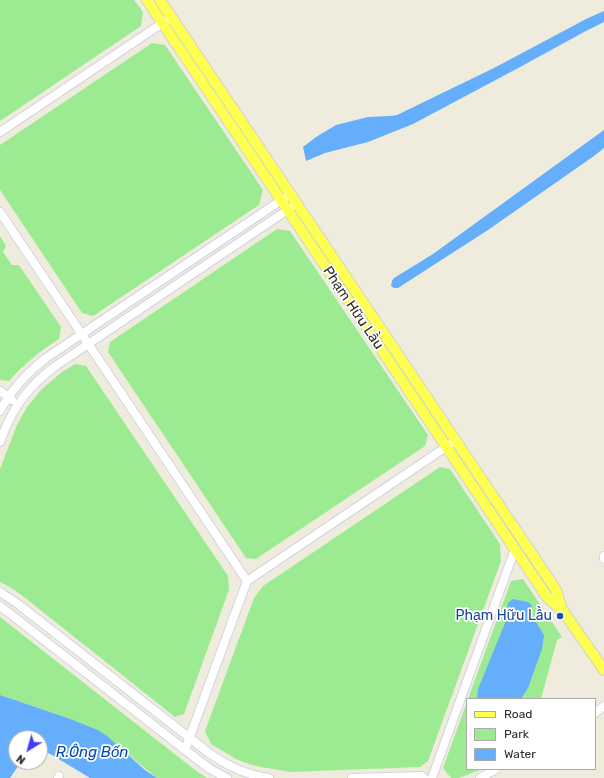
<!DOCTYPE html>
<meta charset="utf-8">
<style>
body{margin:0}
#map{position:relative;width:604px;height:778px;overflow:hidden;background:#efecdd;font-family:Rubik,sans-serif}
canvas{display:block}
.legend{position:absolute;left:466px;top:698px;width:130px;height:72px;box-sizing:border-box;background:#fff;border:1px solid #ababab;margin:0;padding:5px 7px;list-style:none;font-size:12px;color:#2c2c2c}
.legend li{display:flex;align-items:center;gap:8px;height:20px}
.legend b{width:20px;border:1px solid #ababab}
.north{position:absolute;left:8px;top:730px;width:40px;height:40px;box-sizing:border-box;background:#fff;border:1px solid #ababab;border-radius:50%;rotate:217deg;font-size:11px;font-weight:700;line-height:16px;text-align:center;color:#2c2c2c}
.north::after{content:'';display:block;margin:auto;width:14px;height:18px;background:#4639ff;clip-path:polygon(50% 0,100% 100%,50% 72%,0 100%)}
</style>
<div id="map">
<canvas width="604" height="778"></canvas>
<ul class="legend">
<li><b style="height:5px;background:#fdff51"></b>Road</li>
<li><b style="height:11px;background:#9ceb93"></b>Park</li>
<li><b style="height:11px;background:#65aefc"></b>Water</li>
</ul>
<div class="north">N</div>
</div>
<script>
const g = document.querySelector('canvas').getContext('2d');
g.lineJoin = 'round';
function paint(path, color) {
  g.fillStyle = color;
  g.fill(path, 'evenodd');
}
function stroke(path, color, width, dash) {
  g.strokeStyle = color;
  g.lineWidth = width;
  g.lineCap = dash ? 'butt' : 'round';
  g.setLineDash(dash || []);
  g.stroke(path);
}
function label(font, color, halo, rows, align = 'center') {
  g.font = font + ' Rubik,sans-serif';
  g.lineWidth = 3.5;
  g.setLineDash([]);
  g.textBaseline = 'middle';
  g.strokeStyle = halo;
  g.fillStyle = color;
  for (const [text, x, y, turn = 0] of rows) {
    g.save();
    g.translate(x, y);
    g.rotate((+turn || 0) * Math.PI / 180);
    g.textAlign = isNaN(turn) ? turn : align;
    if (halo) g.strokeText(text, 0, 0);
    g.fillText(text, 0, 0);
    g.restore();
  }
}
paint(new Path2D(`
 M 0,0 L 134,0 L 143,12 L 141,26 L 0,121 Z
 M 152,43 L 165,45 L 263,190 L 259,205 L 93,316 L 82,313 L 0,190 L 0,145 Z
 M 277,229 L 290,231 L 428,435 L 425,446 L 256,559 L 246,558 L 108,352 L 110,342 Z
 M 0,236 L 6,246 L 3,252 L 12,265 L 19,265 L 61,327 L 59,339 C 40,351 24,364 9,381 L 0,380 Z
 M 75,364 L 86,366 L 228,576 L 229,590 L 184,714 L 175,717 L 24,597 L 13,589 L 0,582 L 0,469 L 17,425 L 27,407 L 42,389 L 62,372 Z
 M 440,467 L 450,469 L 500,544 L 501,561 L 428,761 L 420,767 L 291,772 L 261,767 L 249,764 L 236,759 L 211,744 L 205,731 L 254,598 L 263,586 Z
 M 523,579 L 562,637 L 557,640 L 541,699 L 468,699 L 511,581 Z
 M 0,617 L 195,770 L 207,778 L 157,778 L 98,730 L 68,718 L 0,695 Z
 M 467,702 L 467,769 L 482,769 L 459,778 L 451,778 L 443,768 Z`), '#9ceb93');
paint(new Path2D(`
 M 604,11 L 604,22 L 584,32 L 522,66 L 413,124 L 368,142 L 325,153 L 306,161 L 303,147 L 316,137 L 336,125 L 368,117 L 390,116 L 397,115 L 494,68 L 588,18 Z
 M 604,130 L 604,148 L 594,156 L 488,230 L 398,288 L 394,288 L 391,286 L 392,281 L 394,278 L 433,254 Z
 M 513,599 L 528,602 L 532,606 L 531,614 L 544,635 L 542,649 L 528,688 L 521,699 L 477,699 L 478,689 L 505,623 L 508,603 Z
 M 0,695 L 68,718 L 98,730 L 107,736 L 145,770 L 157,778 L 90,778 L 52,755 L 40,749 L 40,738 L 16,738 L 16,762 L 21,762 L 10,778 L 0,778 Z`), '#65aefc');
const minor = new Path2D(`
 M 0,132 L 167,20
 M 0,212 L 247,581
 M 0,391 L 12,400
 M 0,411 C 11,390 28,372 46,358 L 286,197
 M 0,442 C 12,408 28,386 57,365 L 292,207
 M 604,556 L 604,559
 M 0,592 L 18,604 L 209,753 C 227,766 247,775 269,778
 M 0,606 L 202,763 L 210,769 L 227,778
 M 595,713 L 604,706
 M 185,750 L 247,581 L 455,441
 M 58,778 L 59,776
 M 352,778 L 422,776 L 424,778
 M 432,778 L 515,549
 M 480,778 L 496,769`);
const major = new Path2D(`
 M 147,0 L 547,597 L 563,611 L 604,670
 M 160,0 L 556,590 L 562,609`);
stroke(minor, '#d3d2e6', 10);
stroke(major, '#d1d1d1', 12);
stroke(minor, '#fff', 8);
stroke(major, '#fdff51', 10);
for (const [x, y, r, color] of [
 [560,616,4,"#1a4fb4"]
]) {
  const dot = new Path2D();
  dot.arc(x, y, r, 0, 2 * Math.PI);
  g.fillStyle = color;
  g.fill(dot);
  stroke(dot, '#fff', 1.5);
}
label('14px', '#2c2c2c', '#fff', [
 ["Phạm Hữu Lầu",353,308,56]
]);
label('14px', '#164399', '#fff', [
 ["Phạm Hữu Lầu",552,616]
], 'right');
label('italic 15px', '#0046ab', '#fff', [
 ["R.Ông Bổn",92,753]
]);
</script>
